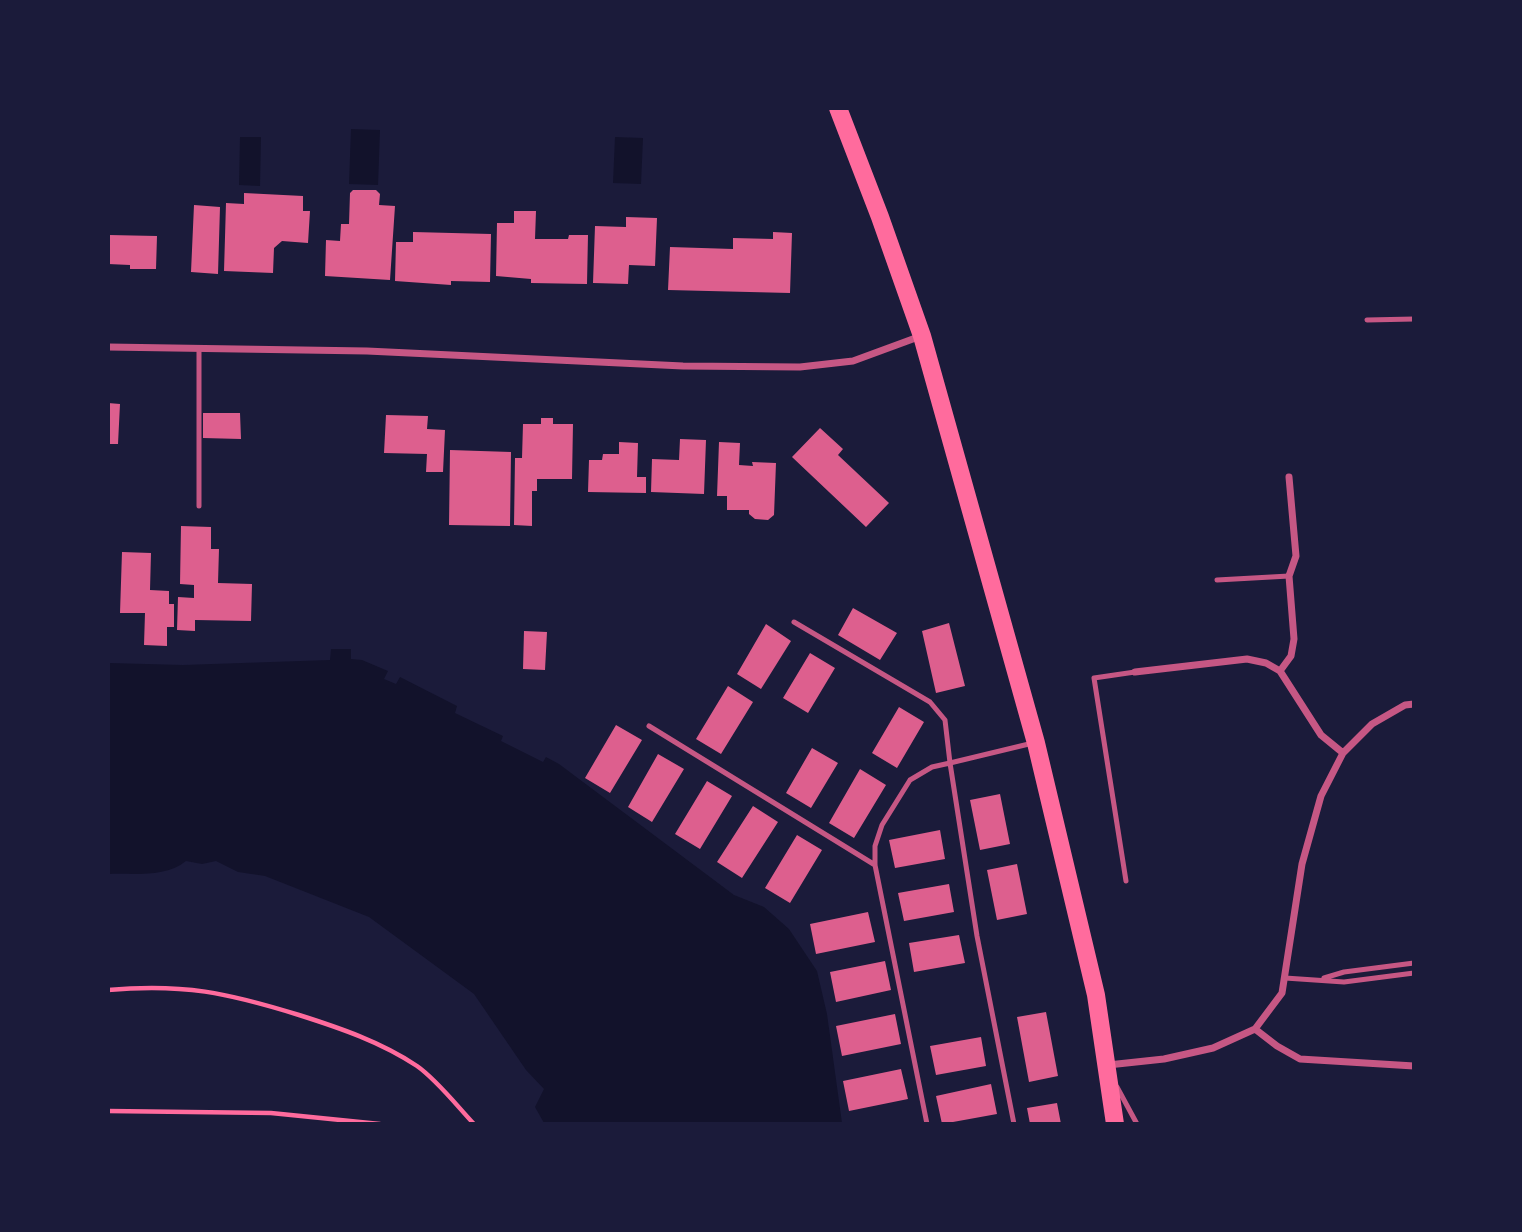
<!DOCTYPE html>
<style>
body{margin:0}
#map{position:relative;width:1522px;height:1232px;overflow:hidden;background:#1b1b3a;font-family:"Work Sans",sans-serif}
canvas{display:block}
.frame{position:absolute;inset:0;border:110px solid #1b1b3a;pointer-events:none}
</style>
<div id="map">
<canvas width="1522" height="1232"></canvas>
<div class="frame"></div>
</div>
<script>
const g = document.querySelector('canvas').getContext('2d');
g.lineJoin = 'round';
function paint(path, color) {
  g.fillStyle = color;
  g.fill(path, 'evenodd');
}
function stroke(path, color, width, dash) {
  g.strokeStyle = color;
  g.lineWidth = width;
  g.lineCap = dash ? 'butt' : 'round';
  g.setLineDash(dash || []);
  g.stroke(path);
}
paint(new Path2D(`
 M 351,129 L 380,130 L 378,185 L 349,184 Z
 M 240,137 L 261,137 L 260,186 L 239,185 Z
 M 615,137 L 643,138 L 641,184 L 613,183 Z
 M 331,649 L 351,649 L 351,659 L 362,660 L 388,671 L 384,679 L 396,684 L 400,677 L 457,706 L 455,713 L 503,736 L 501,741 L 543,762 L 546,757 L 559,764 L 734,895 L 764,907 L 789,929 L 817,971 L 827,1014 L 842,1123 L 544,1123 L 535,1107 L 544,1089 L 526,1070 L 474,994 L 369,917 L 265,876 L 238,872 L 216,861 L 202,864 L 186,861 C 165,878 134,873 109,874 L 109,663 L 183,665 L 330,660 Z`), '#12122b');
paint(new Path2D(`
 M 353,190 L 376,190 L 380,194 L 379,205 L 395,206 L 390,280 L 325,276 L 326,240 L 340,241 L 341,224 L 349,224 L 350,193 Z
 M 244,193 L 303,196 L 303,211 L 310,211 L 308,243 L 282,241 L 274,248 L 273,273 L 224,271 L 226,203 L 244,204 Z
 M 194,205 L 220,207 L 218,274 L 191,272 Z
 M 514,211 L 536,211 L 535,239 L 568,239 L 569,235 L 588,235 L 587,284 L 531,283 L 531,279 L 496,276 L 497,223 L 514,223 Z
 M 626,217 L 657,218 L 655,266 L 629,265 L 628,284 L 593,283 L 595,226 L 626,227 Z
 M 413,232 L 491,234 L 490,282 L 451,281 L 451,285 L 395,281 L 396,242 L 413,242 Z
 M 773,232 L 792,233 L 790,293 L 668,290 L 670,247 L 733,249 L 733,238 L 773,239 Z
 M 109,235 L 157,236 L 156,269 L 130,269 L 130,265 L 108,264 Z
 M 108,403 L 120,404 L 118,444 L 108,444 Z
 M 203,413 L 240,413 L 241,439 L 203,438 Z
 M 386,415 L 428,416 L 427,429 L 445,430 L 443,472 L 426,472 L 427,454 L 384,453 Z
 M 541,418 L 553,418 L 553,424 L 573,424 L 572,479 L 537,479 L 537,491 L 532,491 L 532,526 L 514,525 L 515,458 L 522,458 L 523,424 L 541,424 Z
 M 820,428 L 843,449 L 838,455 L 889,503 L 866,527 L 792,457 Z
 M 680,439 L 706,440 L 704,494 L 651,492 L 652,459 L 679,460 Z
 M 619,442 L 638,443 L 637,477 L 646,477 L 646,493 L 588,492 L 589,460 L 602,460 L 603,454 L 619,454 Z
 M 719,442 L 740,443 L 739,465 L 753,466 L 752,462 L 776,463 L 774,515 L 768,520 L 755,519 L 749,514 L 749,510 L 727,510 L 727,496 L 717,496 Z
 M 450,450 L 511,452 L 510,526 L 449,525 Z
 M 181,526 L 211,527 L 211,549 L 219,549 L 218,583 L 252,584 L 251,621 L 195,620 L 195,631 L 177,630 L 178,597 L 194,598 L 194,585 L 180,584 Z
 M 122,552 L 151,553 L 150,590 L 169,591 L 169,604 L 174,604 L 174,627 L 167,627 L 167,646 L 144,645 L 145,613 L 120,613 Z
 M 853,608 L 897,633 L 880,660 L 838,635 Z
 M 949,623 L 965,686 L 936,693 L 922,631 Z
 M 766,624 L 791,641 L 761,689 L 737,674 Z
 M 524,631 L 547,632 L 545,670 L 523,669 Z
 M 810,653 L 835,668 L 808,713 L 783,698 Z
 M 728,686 L 753,702 L 721,754 L 696,739 Z
 M 899,707 L 924,722 L 897,768 L 872,753 Z
 M 616,725 L 642,740 L 610,793 L 585,778 Z
 M 812,748 L 838,763 L 811,808 L 786,793 Z
 M 658,754 L 684,769 L 652,822 L 628,807 Z
 M 860,769 L 886,785 L 854,838 L 829,823 Z
 M 707,781 L 732,796 L 700,849 L 675,834 Z
 M 1000,794 L 1010,844 L 980,850 L 970,800 Z
 M 753,806 L 778,822 L 742,878 L 717,862 Z
 M 940,830 L 945,859 L 895,868 L 889,840 Z
 M 797,835 L 822,850 L 790,903 L 765,888 Z
 M 1017,864 L 1027,914 L 997,920 L 987,870 Z
 M 949,884 L 954,912 L 904,921 L 898,893 Z
 M 868,912 L 875,942 L 816,954 L 810,924 Z
 M 959,935 L 965,963 L 914,972 L 909,943 Z
 M 885,961 L 891,990 L 836,1002 L 830,972 Z
 M 1046,1012 L 1058,1076 L 1029,1082 L 1017,1017 Z
 M 895,1014 L 901,1044 L 842,1056 L 836,1026 Z
 M 981,1037 L 986,1066 L 936,1075 L 930,1046 Z
 M 901,1069 L 908,1099 L 849,1111 L 843,1081 Z
 M 991,1084 L 997,1114 L 942,1124 L 936,1096 Z
 M 1057,1103 L 1061,1124 L 1030,1124 L 1027,1108 Z`), '#dd5f8e');
stroke(new Path2D(`
 M 108,990 C 183,983 228,993 299,1015 C 340,1028 381,1042 417,1066 C 437,1080 457,1106 474,1124
 M 108,1111 L 271,1113 L 380,1124`), '#ff6b9d', 4.5);
stroke(new Path2D(`
 M 1367,320 L 1414,319
 M 199,506 L 199,348
 M 1217,580 L 1289,576
 M 794,622 L 930,702 L 945,720 L 950,763 L 932,767 L 910,780 L 882,825 L 875,846 L 875,865 L 927,1124
 M 649,726 L 875,865
 M 1126,881 L 1094,678 L 1135,672
 M 1285,978 L 1344,982 L 1414,973
 M 1324,978 L 1344,972 L 1414,963
 M 1117,1087 L 1137,1124
 M 1014,1124 L 977,936 L 950,763 L 1033,743`), '#c65784', 5);
stroke(new Path2D(`
 M 108,347 L 367,351 L 683,366 L 800,367 L 853,361 L 921,336
 M 1280,671 L 1291,656 L 1294,639 L 1289,576 L 1296,556 L 1289,477
 M 1135,672 L 1247,659 L 1266,663 L 1280,671 L 1321,735 L 1343,753
 M 1255,1029 L 1277,1046 L 1300,1059 L 1414,1066
 M 1108,1065 L 1164,1059 L 1213,1048 L 1255,1029 L 1282,993 L 1302,864 L 1321,796 L 1343,753 L 1372,724 L 1405,705 L 1414,704`), '#c65784', 7);
stroke(new Path2D(`
 M 838,108 L 880,217 L 922,336 L 1036,743 L 1096,995 L 1115,1124`), '#ff6b9d', 18);
</script>
